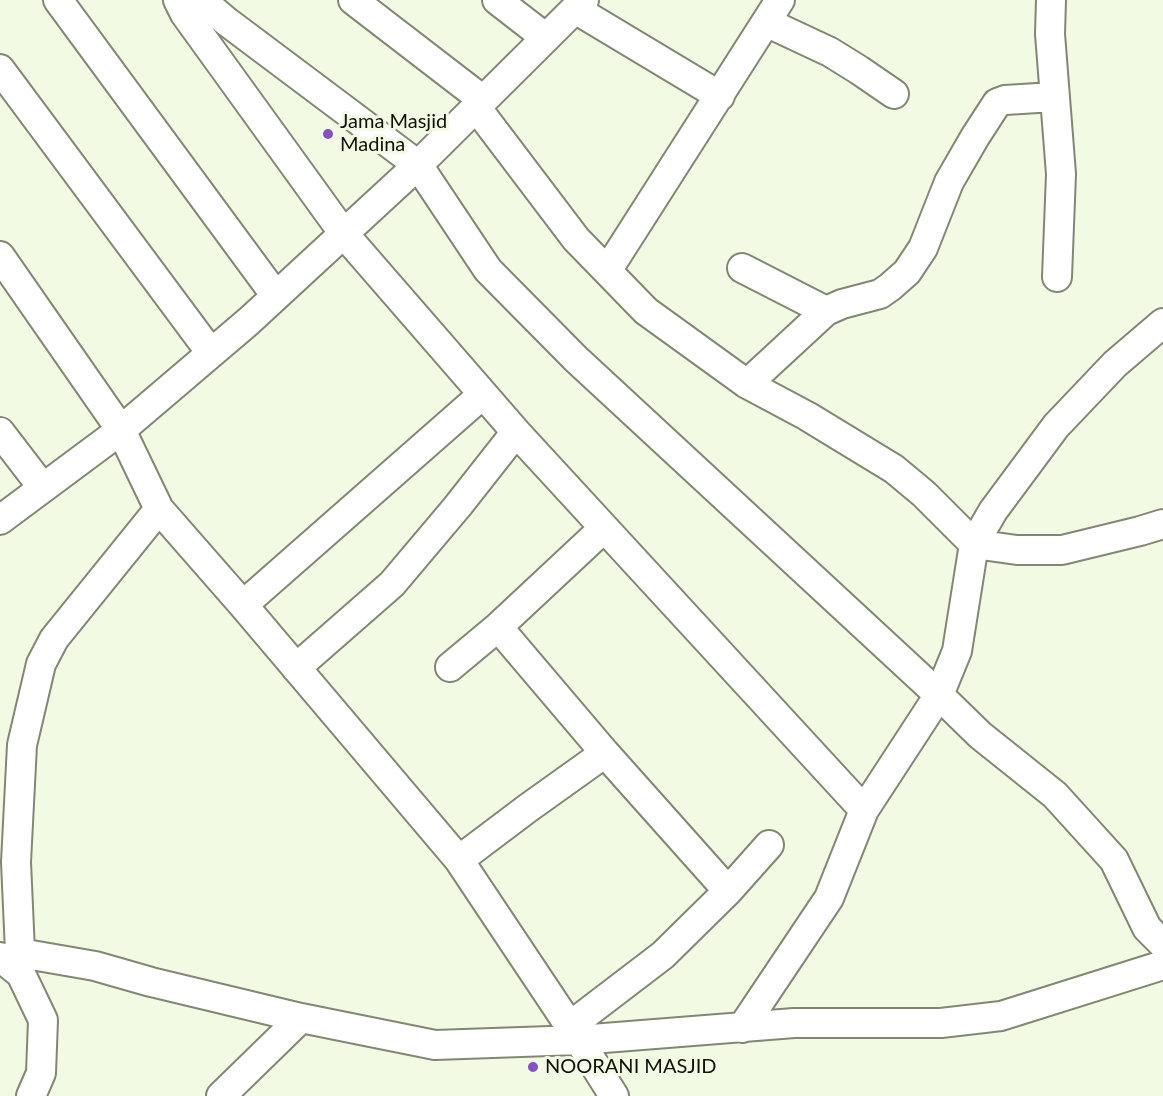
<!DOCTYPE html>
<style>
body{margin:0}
canvas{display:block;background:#f3fae3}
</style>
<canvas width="1163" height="1096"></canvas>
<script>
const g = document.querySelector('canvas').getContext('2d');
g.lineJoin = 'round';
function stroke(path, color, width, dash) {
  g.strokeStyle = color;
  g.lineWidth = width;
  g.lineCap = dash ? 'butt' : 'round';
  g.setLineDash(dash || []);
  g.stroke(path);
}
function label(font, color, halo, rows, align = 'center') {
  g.font = font + ' Lato,sans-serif';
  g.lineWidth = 6;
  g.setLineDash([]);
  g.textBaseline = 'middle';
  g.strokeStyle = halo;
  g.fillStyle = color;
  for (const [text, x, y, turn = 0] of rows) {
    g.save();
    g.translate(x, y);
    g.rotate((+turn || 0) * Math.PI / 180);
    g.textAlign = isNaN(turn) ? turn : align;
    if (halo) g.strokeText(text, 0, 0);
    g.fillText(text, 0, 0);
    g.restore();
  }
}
const street = new Path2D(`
 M 58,0 L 276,296
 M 178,0 L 185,14 L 344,234 L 516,432 L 864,810
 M 201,0 L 226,21 L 418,165 L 488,270 L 576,359 L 939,695 L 980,735 L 1055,795 L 1114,860 L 1147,928 L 1163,944
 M 353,0 L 483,100
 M 497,0 L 546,38
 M 1051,0 L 1050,34 L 1061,174 L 1057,277
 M 575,9 L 720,96
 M 766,22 L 830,52 L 859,70 L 894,94
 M 0,69 L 211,353
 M 476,107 L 576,239 L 646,311 L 747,384 L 807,416 L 894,469 L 924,494 L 974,544 L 1017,550 L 1062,550 L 1140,531 L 1163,524
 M 0,256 L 121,430 L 159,509 L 243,605 L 459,860 L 579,1040 L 614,1096
 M 742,268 L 826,311
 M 607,271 L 780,0
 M 747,384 L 826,311 L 842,304 L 880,294 L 890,287 L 907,272 L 923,248 L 949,182 L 975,137 L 997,103 L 1005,100 L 1054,97
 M 0,432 L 43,488
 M 0,520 L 121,430 L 249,321 L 418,165 L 584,0
 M 243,605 L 482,395
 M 498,627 L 605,753 L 728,891
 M 450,667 L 498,627 L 604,528
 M 296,668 L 392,584 L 457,507 L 516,432
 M 459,860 L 528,808 L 605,753
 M 20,953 L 95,966 L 151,982 L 301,1018 L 435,1045 L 579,1040 L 794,1023 L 941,1023 L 1001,1016 L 1163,965
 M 0,957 L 21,974 L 43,1020 L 41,1073 L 31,1096
 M 21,974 L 16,862 L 22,745 L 41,664 L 54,639 L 159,509
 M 570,1026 L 663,955 L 728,891 L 769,845
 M 742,1028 L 829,898 L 864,810 L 939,695 L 957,651 L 974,544 L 993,511 L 1056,426 L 1115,364 L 1163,323
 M 221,1096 L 301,1018`);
stroke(street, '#828773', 32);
stroke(street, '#fff', 28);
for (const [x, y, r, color] of [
 [328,134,6,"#8350c8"],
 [533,1067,6,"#8350c8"]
]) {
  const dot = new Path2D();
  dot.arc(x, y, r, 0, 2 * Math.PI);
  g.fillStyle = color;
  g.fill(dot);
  stroke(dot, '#f3fae3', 2);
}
label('20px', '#0f1109', '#f3fae3', [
 ["Jama Masjid",340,122],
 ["Madina",340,145],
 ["NOORANI MASJID",545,1067]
], 'left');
</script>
